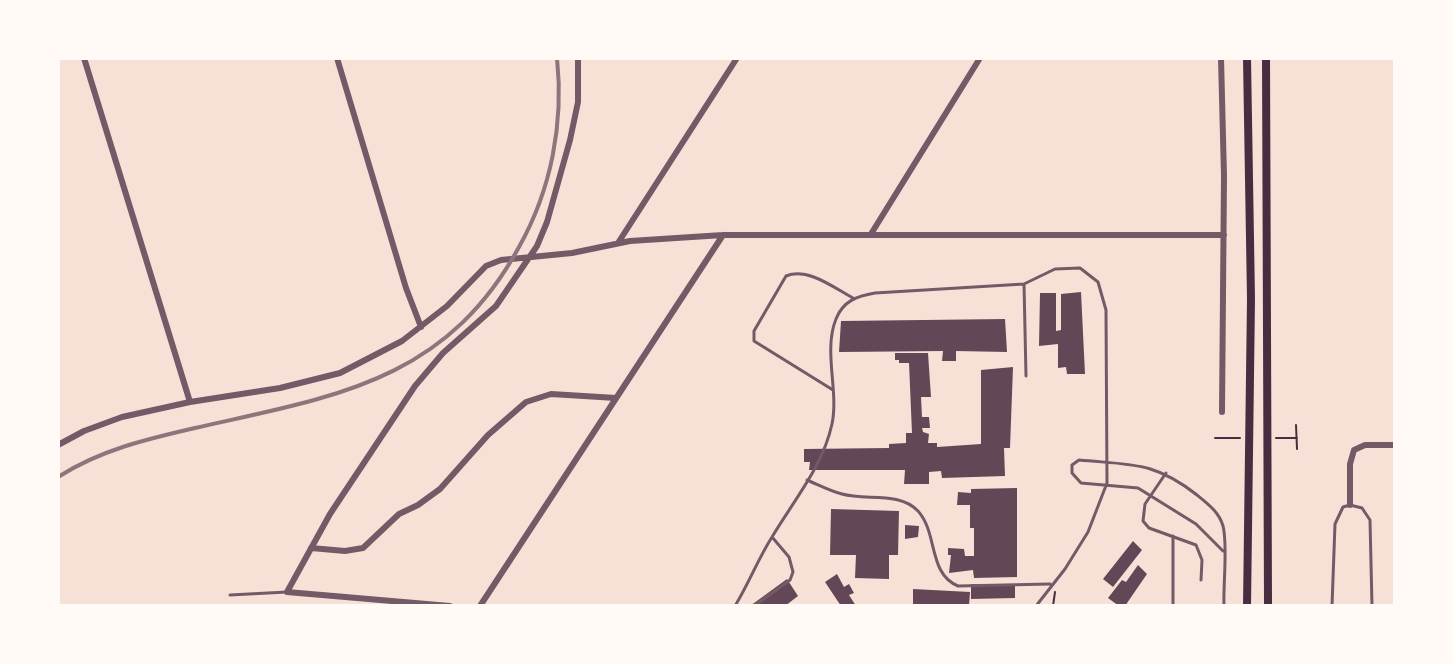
<!DOCTYPE html>
<style>
body{margin:0}
#map{position:relative;width:1453px;height:664px;overflow:hidden;background:#f7e1d7;font-family:"IBM Plex Serif",serif}
canvas{display:block}
.frame{position:absolute;inset:0;border:60px solid #fffaf5;pointer-events:none}
</style>
<div id="map">
<canvas width="1453" height="664"></canvas>
<div class="frame"></div>
</div>
<script>
const g = document.querySelector('canvas').getContext('2d');
g.lineJoin = 'round';
function paint(path, color) {
  g.fillStyle = color;
  g.fill(path, 'evenodd');
}
function stroke(path, color, width, dash) {
  g.strokeStyle = color;
  g.lineWidth = width;
  g.lineCap = dash ? 'butt' : 'round';
  g.setLineDash(dash || []);
  g.stroke(path);
}
paint(new Path2D(`
 M 1081,292 L 1085,374 L 1067,374 L 1066,367 L 1058,368 L 1058,344 L 1039,346 L 1040,293 L 1056,293 L 1056,331 L 1061,330 L 1061,294 Z
 M 1005,319 L 1007,352 L 956,351 L 956,361 L 942,361 L 943,351 L 839,352 L 841,321 Z
 M 895,353 L 928,353 L 931,397 L 921,397 L 922,417 L 929,417 L 930,428 L 922,428 L 923,432 L 929,434 L 928,443 L 937,443 L 937,447 L 981,444 L 981,370 L 1013,367 L 1010,448 L 1004,448 L 1005,476 L 942,478 L 941,471 L 929,472 L 929,484 L 904,484 L 905,470 L 809,470 L 810,462 L 804,462 L 804,449 L 889,448 L 889,444 L 906,443 L 906,433 L 912,433 L 909,363 L 899,363 L 899,360 L 895,360 Z
 M 1017,488 L 1017,577 L 974,578 L 973,570 L 949,573 L 951,555 L 948,555 L 948,548 L 964,549 L 965,556 L 974,556 L 974,528 L 970,528 L 970,505 L 957,505 L 958,492 L 971,493 L 971,489 Z
 M 831,509 L 899,511 L 898,555 L 889,555 L 889,579 L 855,578 L 856,555 L 830,555 Z
 M 905,525 L 919,526 L 918,537 L 905,539 Z
 M 1133,541 L 1142,550 L 1113,587 L 1103,579 Z
 M 1138,565 L 1147,574 L 1125,606 L 1119,606 L 1108,598 L 1122,580 L 1126,582 Z
 M 837,574 L 844,587 L 849,584 L 854,593 L 849,595 L 856,606 L 841,606 L 825,582 Z
 M 787,579 L 798,596 L 785,606 L 750,606 Z
 M 971,584 L 1015,586 L 1015,598 L 971,599 Z
 M 913,589 L 970,592 L 969,606 L 913,606 Z`), '#644757');
stroke(new Path2D(`
 M 1296,425 L 1297,449
 M 1215,438 L 1240,438
 M 1276,438 L 1297,438
 M 1053,606 L 1055,592`), '#4a2c40', 2);
stroke(new Path2D(`
 M 1024,284 L 1026,376
 M 833,390 L 754,341 L 754,331 L 786,276 C 808,267 834,288 853,298
 M 1166,473 L 1145,504 L 1143,521 L 1149,528 L 1196,545 L 1202,560 L 1201,580
 M 807,480 C 819,485 830,491 842,494 C 866,501 899,491 918,511 C 938,533 928,574 958,586 L 1050,584
 M 1223,551 L 1196,524 L 1138,488 L 1081,483 L 1072,473 L 1072,465 L 1079,460 C 1131,465 1154,461 1197,495 C 1208,504 1219,512 1223,526 C 1228,545 1223,584 1224,606
 M 230,595 L 287,592
 M 735,606 C 749,583 758,559 772,537 C 794,500 823,466 832,424 C 839,391 823,351 836,319 C 843,301 857,296 875,293 L 1024,284 L 1055,269 L 1080,268 L 1098,282 L 1106,310 L 1107,483 L 1088,532 L 1065,569 L 1036,606
 M 754,606 L 790,580 L 793,572 L 789,557 L 772,537
 M 1173,606 L 1173,536
 M 1332,606 L 1335,524 L 1343,507 L 1350,505 L 1362,508 L 1370,520 L 1372,606`), '#755966', 3);
stroke(new Path2D(`
 M 84,58 L 190,402
 M 337,58 L 406,288 L 421,327
 M 1221,58 L 1224,176 L 1222,412
 M 871,234 L 980,58
 M 618,243 L 737,58
 M 58,445 L 84,431 L 122,417 L 190,402 L 280,388 L 340,373 L 402,341 L 447,306 L 486,266 L 501,260 L 572,253 L 630,241 L 723,235 L 1224,235
 M 1350,505 L 1350,464 L 1354,450 L 1365,445 L 1394,445
 M 311,548 L 345,551 L 363,548 L 399,514 L 418,505 L 440,489 L 488,435 L 526,402 L 551,394 L 616,398
 M 450,606 L 287,592 L 330,514 L 415,386 L 443,353 L 496,306 L 537,246 L 547,222 L 570,140 L 578,102 L 578,58
 M 480,606 L 723,235`), '#755966', 6);
stroke(new Path2D(`
 M 1266,58 L 1268,606
 M 1247,606 L 1251,299 L 1247,58`), '#4a2c40', 8);
stroke(new Path2D(`
 M 58,477 C 100,450 147,439 195,428 C 331,397 445,383 519,247 C 551,190 564,124 557,58`), '#8f747c', 4);
</script>
